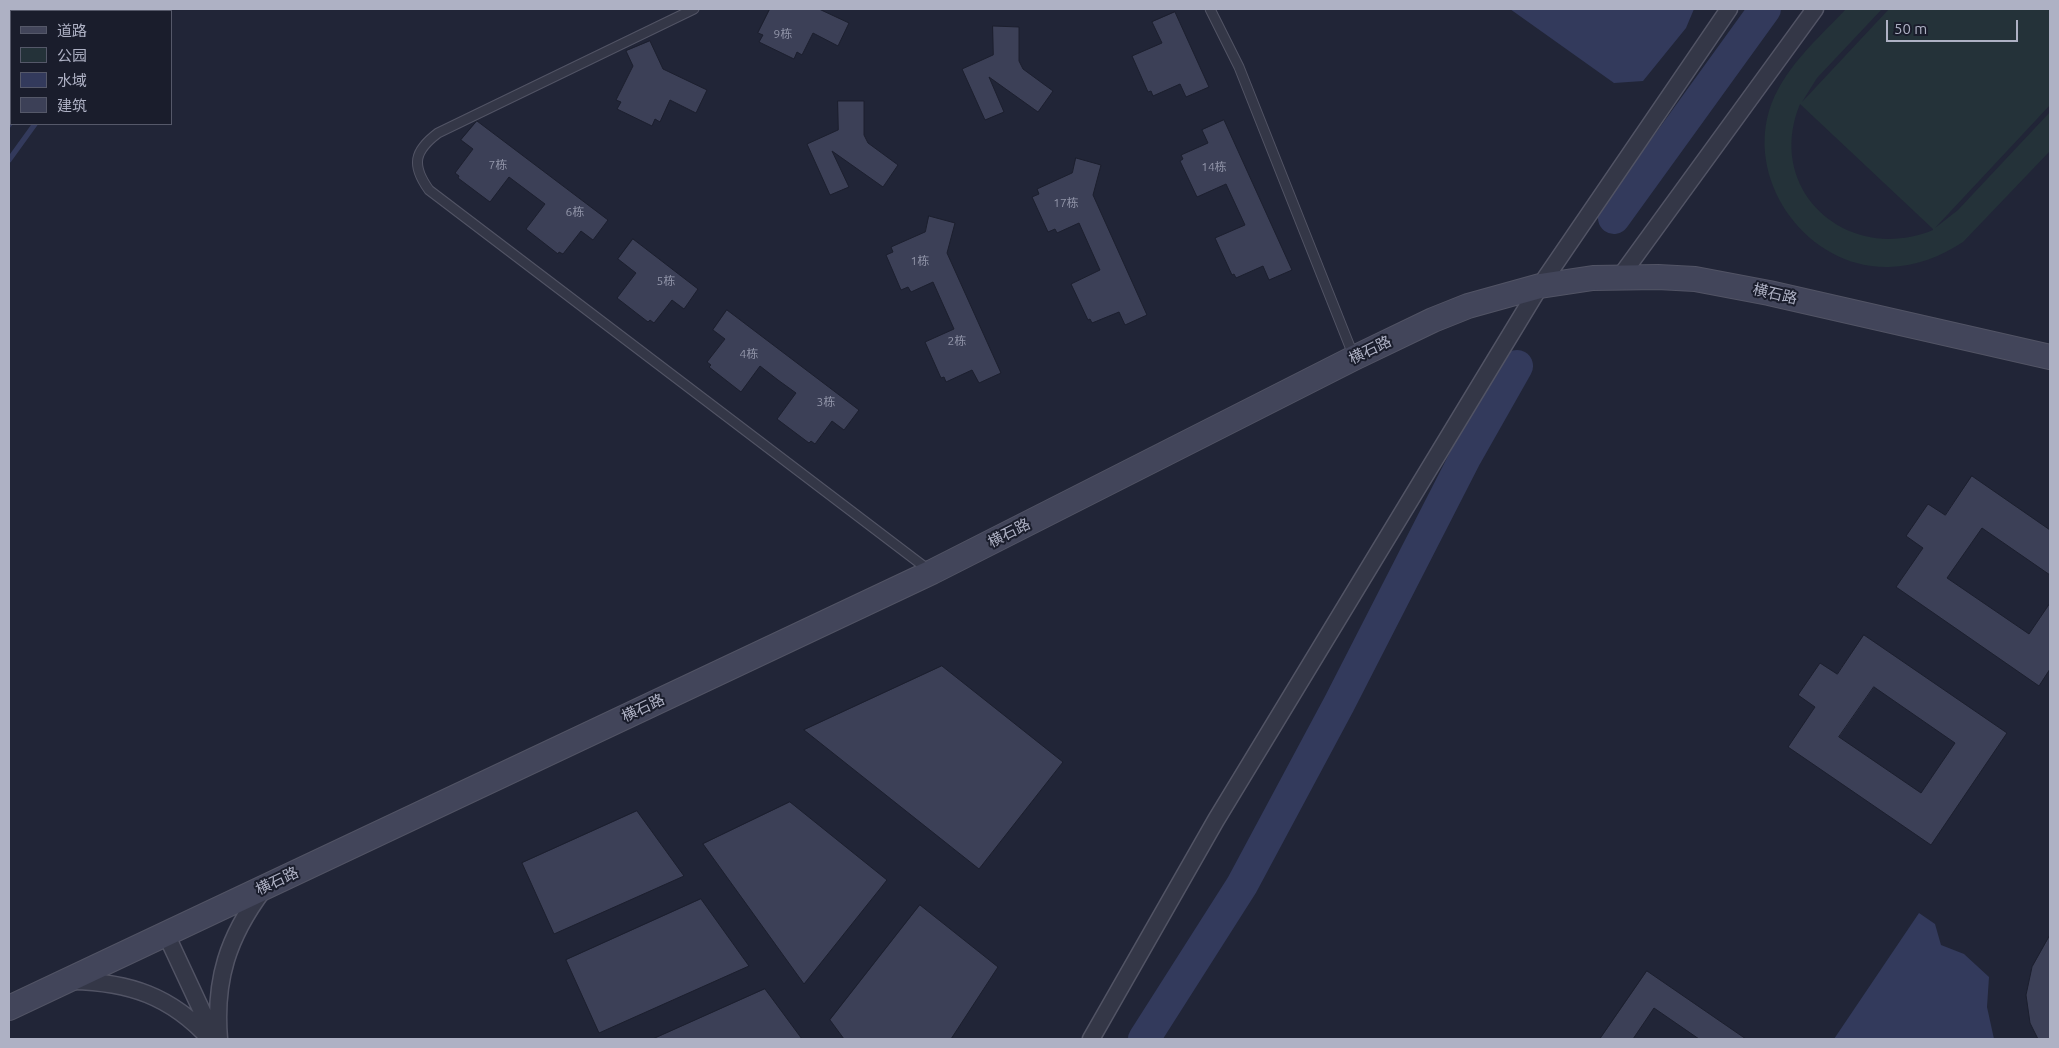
<!DOCTYPE html>
<meta charset="utf-8">
<style>
body{margin:0}
#map{position:relative;width:2059px;height:1048px;overflow:hidden;background:#212537;font-family:Ubuntu,"Noto Sans SC",sans-serif}
canvas{display:block}
.frame{position:absolute;inset:0;border:10px solid #aeb1c4;pointer-events:none}
.legend{position:absolute;left:10px;top:10px;width:162px;height:115px;box-sizing:border-box;background:#1a1d2c;border:1px solid #555869;margin:0;padding:6px 9px;list-style:none;font-size:15px;color:#aeb1c4}
.legend li{display:flex;align-items:center;gap:10px;height:25px}
.legend b{width:25px;border:1px solid #555869}
.scale{position:absolute;left:1886px;top:20px;width:132px;height:22px;box-sizing:border-box;border:2px solid #aeb1c4;border-top:0;padding-left:6px;font-size:15px;line-height:18px;white-space:nowrap;color:#aeb1c4;-webkit-text-stroke:4px #1a1d2c;paint-order:stroke}
</style>
<div id="map">
<canvas width="2059" height="1048"></canvas>
<div class="frame"></div>
<ul class="legend">
<li><b style="height:6px;background:#42455a"></b>道路</li>
<li><b style="height:14px;background:#243239"></b>公园</li>
<li><b style="height:14px;background:#333a5c"></b>水域</li>
<li><b style="height:14px;background:#3c4057"></b>建筑</li>
</ul>
<div class="scale">50 m</div>
</div>
<script>
const g = document.querySelector('canvas').getContext('2d');
g.lineJoin = 'round';
function paint(path, color) {
  g.fillStyle = color;
  g.fill(path, 'evenodd');
}
function stroke(path, color, width, dash) {
  g.strokeStyle = color;
  g.lineWidth = width;
  g.lineCap = dash ? 'butt' : 'round';
  g.setLineDash(dash || []);
  g.stroke(path);
}
function label(font, color, halo, rows, align = 'center') {
  g.font = font + ' Ubuntu,"Noto Sans SC",sans-serif';
  g.lineWidth = 4;
  g.setLineDash([]);
  g.textBaseline = 'middle';
  g.strokeStyle = halo;
  g.fillStyle = color;
  for (const [text, x, y, turn = 0] of rows) {
    g.save();
    g.translate(x, y);
    g.rotate((+turn || 0) * Math.PI / 180);
    g.textAlign = isNaN(turn) ? turn : align;
    if (halo) g.strokeText(text, 0, 0);
    g.fillText(text, 0, 0);
    g.restore();
  }
}
paint(new Path2D(`
 M 1846,9 L 1882,9 L 1817,78 L 1802,102 L 1889,9 L 2050,9 L 2050,105 L 1935,228 L 1958,210 L 2050,112 L 2050,151 L 1963,242 C 1940,257 1917,266 1889,267 C 1810,269 1747,186 1769,111 C 1782,69 1817,40 1846,9 ZM 1800,104 L 1933,229 L 1933,230 C 1848,265 1764,191 1800,104 Z`), '#243239');
paint(new Path2D(`
 M 9,9 L 84,9 L 84,11 L 11,11 L 11,124 L 13,124 L 9,129 Z
 M 1510,9 L 1694,9 L 1686,28 L 1643,81 L 1614,83 Z
 M 1919,913 L 1935,924 L 1941,945 L 1964,954 L 1989,977 L 1987,1007 L 1994,1039 L 1834,1039 Z`), '#333a5c');
stroke(new Path2D(`
 M 118,11 L 120,9
 M 9,160 L 35,124`), '#333a5c', 5.5);
stroke(new Path2D(`
 M 1614,218 L 1765,9
 M 1144,1039 L 1242,885 L 1339,704 L 1466,456 L 1517,366`), '#333a5c', 32);
const building = new Path2D(`
 M 770,9 L 819,9 L 849,23 L 838,46 L 813,33 L 802,55 L 797,52 L 794,59 L 759,42 L 763,35 L 758,33 Z
 M 1175,12 L 1209,87 L 1186,97 L 1180,84 L 1153,96 L 1151,91 L 1148,92 L 1132,56 L 1162,43 L 1152,22 Z
 M 993,26 L 1019,27 L 1019,61 L 1023,69 L 1053,91 L 1038,112 L 989,77 L 1004,112 L 985,120 L 962,69 L 993,55 Z
 M 650,41 L 663,69 L 707,90 L 696,113 L 670,100 L 660,122 L 655,119 L 652,126 L 617,109 L 621,102 L 616,100 L 633,66 L 626,51 Z
 M 838,101 L 864,101 L 864,135 L 868,143 L 898,165 L 883,187 L 832,151 L 849,187 L 830,195 L 807,144 L 838,130 Z
 M 1224,120 L 1292,270 L 1269,280 L 1263,266 L 1236,278 L 1234,274 L 1232,275 L 1215,238 L 1245,225 L 1226,184 L 1197,197 L 1180,161 L 1183,159 L 1181,155 L 1208,143 L 1202,130 Z
 M 477,121 L 608,220 L 593,240 L 581,231 L 563,254 L 559,252 L 558,254 L 526,229 L 545,204 L 509,177 L 490,202 L 458,178 L 459,176 L 455,173 L 473,149 L 461,140 Z
 M 1076,158 L 1101,165 L 1093,195 L 1147,315 L 1125,325 L 1119,312 L 1092,323 L 1090,319 L 1088,320 L 1071,284 L 1100,270 L 1079,223 L 1057,233 L 1055,229 L 1048,232 L 1032,197 L 1039,194 L 1037,189 L 1072,173 Z
 M 929,216 L 955,223 L 947,253 L 1001,373 L 979,383 L 972,370 L 946,382 L 944,377 L 941,378 L 925,342 L 954,329 L 933,282 L 911,292 L 908,287 L 901,290 L 886,255 L 893,252 L 891,247 L 925,232 Z
 M 633,239 L 698,289 L 684,309 L 672,300 L 654,323 L 650,320 L 648,322 L 617,298 L 636,273 L 618,259 Z
 M 727,310 L 859,410 L 844,430 L 832,421 L 815,444 L 811,441 L 809,443 L 777,419 L 796,393 L 778,380 L 760,366 L 741,392 L 709,367 L 711,365 L 707,362 L 725,339 L 713,330 Z
 M 1972,476 L 2050,530 L 2050,575 L 1982,528 L 1947,578 L 2029,634 L 2050,603 L 2050,669 L 2039,686 L 1896,587 L 1923,548 L 1906,536 L 1928,504 L 1945,515 Z
 M 1864,635 L 2007,733 L 1931,845 L 1788,747 L 1815,707 L 1798,695 L 1820,663 L 1837,674 ZM 1874,687 L 1955,743 L 1921,793 L 1839,737 Z
 M 942,666 L 1063,762 L 979,869 L 804,730 Z
 M 790,802 L 887,880 L 804,984 L 703,844 Z
 M 637,811 L 684,876 L 554,934 L 522,863 Z
 M 701,899 L 749,966 L 599,1033 L 566,960 Z
 M 920,905 L 998,967 L 951,1039 L 844,1039 L 830,1020 Z
 M 2050,935 L 2050,1039 L 2038,1039 L 2030,1023 L 2026,995 L 2032,967 Z
 M 1647,971 L 1746,1039 L 1699,1039 L 1654,1008 L 1633,1039 L 1600,1039 Z
 M 765,989 L 802,1039 L 653,1039 Z`);
paint(building, '#3c4057');
stroke(building, '#1c1f2e', 1);
const service = new Path2D(`
 M 694,9 L 438,133 C 414,151 411,165 429,190 L 930,571
 M 1210,9 L 1239,67 L 1354,357`);
const minor = new Path2D(`
 M 1620,277 L 1815,9
 M 166,934 L 214,1037
 M 72,981 C 129,982 171,996 210,1039
 M 219,1039 C 214,980 228,937 263,890
 M 1091,1039 L 1216,820 L 1540,286 L 1729,9`);
const secondary = new Path2D(`
 M 9,1008 L 932,572 L 1354,358 L 1433,320 L 1468,306 L 1540,286 L 1593,278 L 1658,277 L 1695,279 L 1769,293 L 2050,357`);
stroke(service, '#525465', 11);
stroke(minor, '#525465', 19);
stroke(secondary, '#525465', 26);
stroke(service, '#343747', 9);
stroke(minor, '#343747', 16);
stroke(secondary, '#42455a', 24);
label('12px', '#9295a9', null, [
 ["9栋",783,34],
 ["7栋",498,165],
 ["14栋",1214,167],
 ["17栋",1066,203],
 ["6栋",575,212],
 ["1栋",920,261],
 ["5栋",666,281],
 ["2栋",957,341],
 ["4栋",749,354],
 ["3栋",826,402]
]);
label('15px', '#aeb1c4', '#1a1d2c', [
 ["横石路",1775,294,13],
 ["横石路",1370,350,-26],
 ["横石路",1009,533,-27],
 ["横石路",643,708,-25],
 ["横石路",277,881,-25]
]);
</script>
